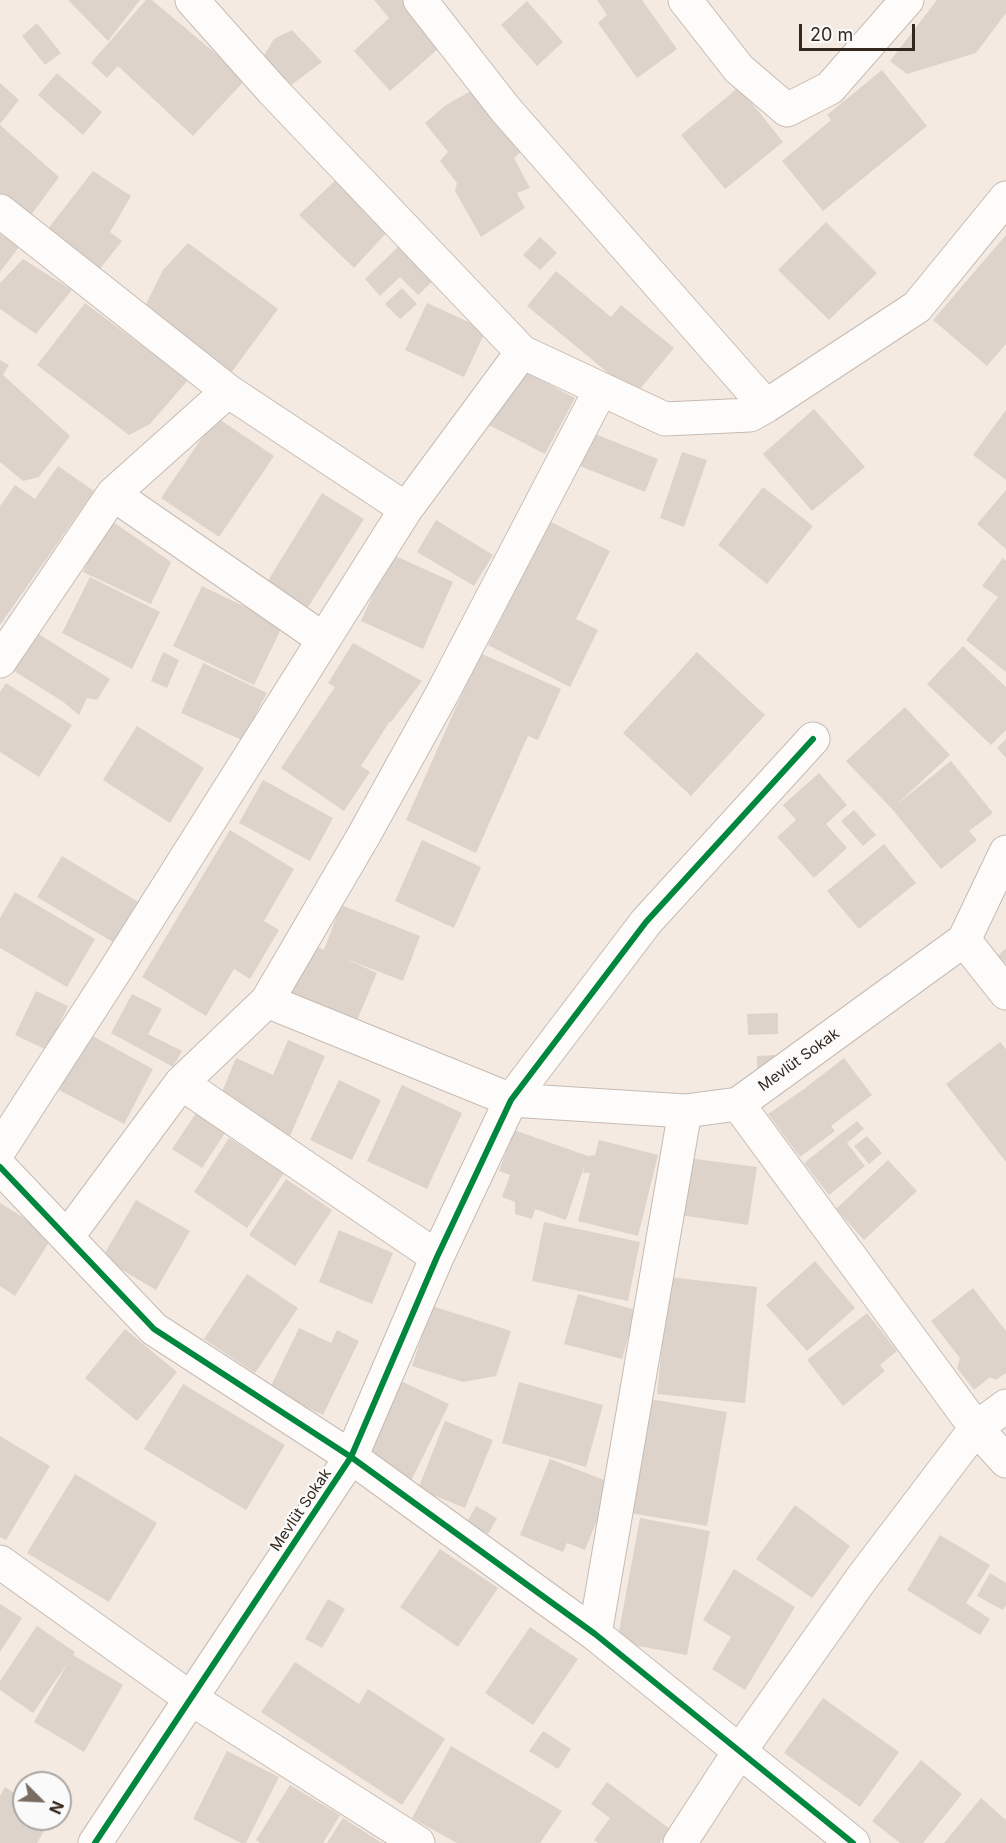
<!DOCTYPE html>
<meta charset="utf-8">
<style>
body{margin:0}
#map{position:relative;width:1006px;height:1843px;overflow:hidden;background:#f5eae2;font-family:Inter,sans-serif}
canvas{display:block}
.north{position:absolute;left:12px;top:1771px;width:60px;height:60px;box-sizing:border-box;background:#fafafa;border:2px solid #aba6a2;border-radius:50%;rotate:114deg;font-size:16px;font-weight:700;line-height:24px;text-align:center;color:#34281e}
.north::after{content:'';display:block;margin:auto;width:21px;height:27px;background:#786c63;clip-path:polygon(50% 0,100% 100%,50% 72%,0 100%)}
.scale{position:absolute;left:799px;top:24px;width:116px;height:27px;box-sizing:border-box;border:3px solid #34281e;border-top:0;padding-left:8px;font-size:18px;line-height:21px;white-space:nowrap;color:#34281e;-webkit-text-stroke:4px #fafafa;paint-order:stroke}
</style>
<div id="map">
<canvas width="1006" height="1843"></canvas>
<div class="north">N</div>
<div class="scale">20 m</div>
</div>
<script>
const g = document.querySelector('canvas').getContext('2d');
g.lineJoin = 'round';
function paint(path, color) {
  g.fillStyle = color;
  g.fill(path, 'evenodd');
}
function stroke(path, color, width, dash) {
  g.strokeStyle = color;
  g.lineWidth = width;
  g.lineCap = dash ? 'butt' : 'round';
  g.setLineDash(dash || []);
  g.stroke(path);
}
function label(font, color, halo, rows, align = 'center') {
  g.font = font + ' Inter,sans-serif';
  g.lineWidth = 4.5;
  g.setLineDash([]);
  g.textBaseline = 'middle';
  g.strokeStyle = halo;
  g.fillStyle = color;
  for (const [text, x, y, turn = 0] of rows) {
    g.save();
    g.translate(x, y);
    g.rotate((+turn || 0) * Math.PI / 180);
    g.textAlign = isNaN(turn) ? turn : align;
    if (halo) g.strokeText(text, 0, 0);
    g.fillText(text, 0, 0);
    g.restore();
  }
}
paint(new Path2D(`
 M 68,0 L 140,0 L 108,41 Z
 M 146,0 L 152,0 L 246,79 L 193,136 L 118,66 L 107,78 L 91,63 Z
 M 374,0 L 408,0 L 412,6 L 407,11 L 438,49 L 390,91 L 354,51 L 389,18 Z
 M 597,0 L 642,0 L 677,49 L 637,78 L 598,23 L 607,15 Z
 M 937,0 L 1006,0 L 1006,13 L 976,53 L 907,74 L 890,61 Z
 M 527,1 L 563,42 L 537,66 L 501,25 Z
 M 37,23 L 61,53 L 45,65 L 22,36 Z
 M 292,30 L 322,62 L 290,86 L 263,57 L 274,39 Z
 M 882,70 L 927,126 L 823,211 L 782,161 L 831,120 L 827,115 Z
 M 57,73 L 102,112 L 83,135 L 38,95 Z
 M 0,83 L 19,100 L 0,124 Z
 M 478,87 L 521,152 L 514,158 L 530,188 L 517,193 L 525,208 L 481,237 L 455,191 L 457,183 L 440,161 L 448,152 L 425,123 L 446,105 Z
 M 739,87 L 783,142 L 725,189 L 681,135 Z
 M 0,125 L 59,177 L 31,215 L 0,193 Z
 M 93,171 L 131,196 L 110,232 L 122,241 L 99,270 L 47,230 Z
 M 340,176 L 389,230 L 354,268 L 299,215 Z
 M 826,222 L 877,273 L 829,320 L 778,270 Z
 M 0,234 L 19,247 L 0,272 Z
 M 1006,235 L 1006,344 L 987,366 L 933,320 Z
 M 540,237 L 557,253 L 540,270 L 523,255 Z
 M 403,242 L 436,278 L 418,295 L 400,277 L 380,296 L 365,279 Z
 M 188,243 L 278,309 L 231,373 L 146,304 L 163,270 Z
 M 23,259 L 72,290 L 36,334 L 0,309 L 0,283 Z
 M 556,271 L 611,317 L 621,305 L 674,348 L 635,395 L 527,306 Z
 M 402,288 L 417,304 L 400,319 L 385,304 Z
 M 85,303 L 188,380 L 150,424 L 129,435 L 37,365 Z
 M 427,303 L 486,330 L 464,377 L 405,350 Z
 M 0,360 L 9,365 L 3,375 L 70,436 L 39,477 L 23,481 L 0,462 Z
 M 518,368 L 575,398 L 545,454 L 489,425 Z
 M 814,409 L 865,467 L 812,511 L 763,454 Z
 M 1006,410 L 1006,480 L 973,455 Z
 M 216,417 L 274,456 L 219,537 L 161,498 Z
 M 590,432 L 658,459 L 645,492 L 577,465 Z
 M 682,452 L 707,460 L 684,527 L 660,518 Z
 M 58,466 L 94,491 L 0,625 L 0,506 L 15,485 L 35,499 Z
 M 763,487 L 813,526 L 767,584 L 718,545 Z
 M 1006,490 L 1006,549 L 977,524 Z
 M 322,493 L 364,519 L 305,612 L 264,587 Z
 M 109,519 L 171,562 L 151,604 L 83,572 Z
 M 436,520 L 493,555 L 474,586 L 417,552 Z
 M 549,521 L 610,551 L 576,619 L 598,630 L 570,687 L 488,645 Z
 M 391,554 L 453,582 L 423,649 L 361,621 Z
 M 1003,558 L 1006,561 L 1006,672 L 966,640 L 998,597 L 982,586 Z
 M 90,577 L 160,612 L 132,669 L 62,633 Z
 M 202,586 L 283,625 L 254,685 L 173,646 Z
 M 37,633 L 110,679 L 97,700 L 87,698 L 79,715 L 62,701 L 14,671 Z
 M 353,643 L 422,681 L 391,722 L 390,721 L 361,766 L 370,772 L 344,811 L 281,768 L 335,687 L 328,683 Z
 M 963,646 L 1006,687 L 1006,730 L 991,745 L 927,684 Z
 M 163,652 L 179,660 L 167,688 L 151,681 Z
 M 697,652 L 765,715 L 691,796 L 623,733 Z
 M 480,653 L 561,689 L 538,740 L 528,736 L 476,853 L 406,820 Z
 M 203,663 L 267,693 L 242,740 L 181,713 Z
 M 6,683 L 72,725 L 39,777 L 0,752 L 0,692 Z
 M 905,707 L 950,755 L 896,805 L 951,761 L 993,813 L 969,831 L 977,840 L 941,869 L 892,809 L 846,761 Z
 M 137,726 L 204,768 L 170,823 L 103,780 Z
 M 1006,739 L 1006,758 L 997,748 Z
 M 819,773 L 847,805 L 826,824 L 847,848 L 814,878 L 777,837 L 796,820 L 783,805 Z
 M 263,780 L 333,818 L 310,861 L 239,823 Z
 M 854,810 L 876,835 L 863,846 L 841,821 Z
 M 230,830 L 294,869 L 264,921 L 279,930 L 250,979 L 234,969 L 206,1016 L 142,977 Z
 M 422,840 L 481,867 L 454,928 L 395,901 Z
 M 884,844 L 916,883 L 859,929 L 827,891 Z
 M 62,856 L 140,903 L 116,944 L 37,897 Z
 M 15,892 L 95,939 L 67,987 L 0,948 L 0,918 Z
 M 341,905 L 420,936 L 403,981 L 344,958 L 377,973 L 352,1032 L 279,1000 L 304,942 L 324,950 Z
 M 1006,948 L 1006,963 L 998,956 Z
 M 36,991 L 68,1006 L 47,1050 L 15,1035 Z
 M 132,994 L 162,1009 L 148,1034 L 182,1051 L 173,1067 L 111,1033 Z
 M 778,1013 L 778,1034 L 748,1035 L 747,1014 Z
 M 89,1034 L 153,1069 L 124,1124 L 59,1090 Z
 M 288,1040 L 325,1056 L 290,1136 L 217,1104 L 236,1058 L 273,1075 Z
 M 1000,1042 L 1006,1049 L 1006,1162 L 946,1084 Z
 M 775,1055 L 776,1073 L 757,1074 L 757,1056 Z
 M 844,1058 L 872,1095 L 831,1126 L 835,1131 L 800,1157 L 768,1114 L 804,1089 Z
 M 339,1080 L 381,1100 L 352,1160 L 310,1140 Z
 M 402,1085 L 462,1113 L 427,1189 L 367,1161 Z
 M 196,1113 L 225,1133 L 202,1168 L 172,1149 Z
 M 857,1121 L 864,1129 L 847,1143 L 865,1166 L 829,1195 L 804,1163 Z
 M 514,1130 L 588,1156 L 595,1155 L 599,1140 L 658,1155 L 638,1236 L 578,1221 L 590,1173 L 583,1173 L 585,1164 L 566,1220 L 535,1209 L 532,1219 L 515,1214 L 515,1202 L 502,1197 L 510,1175 L 499,1171 Z
 M 867,1136 L 882,1153 L 869,1164 L 854,1146 Z
 M 229,1138 L 284,1173 L 247,1228 L 194,1192 Z
 M 688,1158 L 757,1167 L 748,1225 L 680,1215 Z
 M 888,1160 L 917,1191 L 864,1240 L 836,1209 Z
 M 286,1179 L 332,1210 L 295,1266 L 249,1235 Z
 M 136,1200 L 190,1231 L 156,1290 L 102,1258 Z
 M 0,1203 L 53,1236 L 15,1296 L 0,1286 Z
 M 544,1222 L 640,1242 L 628,1301 L 532,1281 Z
 M 339,1230 L 393,1253 L 372,1304 L 319,1282 Z
 M 815,1261 L 855,1308 L 807,1351 L 766,1305 Z
 M 247,1274 L 298,1308 L 255,1373 L 204,1339 Z
 M 669,1277 L 757,1287 L 745,1403 L 657,1394 Z
 M 973,1288 L 1006,1331 L 1006,1373 L 996,1380 L 990,1377 L 974,1390 L 957,1368 L 960,1358 L 931,1321 Z
 M 578,1294 L 636,1310 L 622,1359 L 564,1344 Z
 M 432,1306 L 511,1331 L 496,1376 L 463,1382 L 412,1366 Z
 M 867,1313 L 897,1351 L 880,1365 L 885,1371 L 843,1406 L 807,1360 Z
 M 299,1328 L 331,1343 L 337,1330 L 359,1341 L 323,1415 L 269,1390 Z
 M 125,1329 L 177,1372 L 137,1421 L 85,1378 Z
 M 401,1381 L 449,1404 L 411,1481 L 364,1457 Z
 M 519,1382 L 603,1405 L 586,1467 L 502,1443 Z
 M 183,1384 L 285,1445 L 246,1510 L 144,1449 Z
 M 650,1399 L 727,1412 L 707,1526 L 630,1513 Z
 M 445,1421 L 493,1440 L 465,1508 L 418,1489 Z
 M 0,1436 L 50,1466 L 6,1540 L 0,1537 Z
 M 550,1459 L 612,1483 L 585,1550 L 567,1543 L 563,1552 L 520,1535 Z
 M 75,1474 L 157,1523 L 109,1602 L 27,1553 Z
 M 795,1505 L 850,1546 L 812,1598 L 756,1559 Z
 M 476,1506 L 497,1518 L 488,1534 L 467,1522 Z
 M 640,1518 L 710,1531 L 687,1655 L 617,1642 Z
 M 940,1535 L 990,1565 L 966,1603 L 990,1619 L 980,1635 L 907,1590 Z
 M 440,1549 L 498,1588 L 458,1647 L 400,1607 Z
 M 734,1569 L 795,1607 L 745,1690 L 712,1669 L 731,1637 L 703,1620 Z
 M 990,1573 L 1006,1583 L 1006,1605 L 1003,1610 L 977,1596 Z
 M 328,1599 L 345,1609 L 322,1648 L 305,1639 Z
 M 0,1604 L 22,1618 L 0,1652 Z
 M 37,1626 L 75,1652 L 73,1655 L 123,1685 L 84,1752 L 34,1722 L 69,1661 L 33,1713 L 0,1690 L 0,1681 Z
 M 530,1627 L 578,1659 L 533,1725 L 485,1693 Z
 M 295,1662 L 359,1704 L 368,1689 L 445,1739 L 402,1805 L 261,1712 Z
 M 823,1698 L 899,1752 L 860,1807 L 784,1753 Z
 M 543,1731 L 571,1749 L 558,1769 L 529,1751 Z
 M 451,1746 L 562,1811 L 540,1843 L 457,1843 L 412,1818 Z
 M 227,1751 L 279,1777 L 246,1843 L 241,1843 L 193,1819 Z
 M 921,1760 L 962,1794 L 923,1843 L 900,1843 L 872,1821 Z
 M 607,1782 L 670,1829 L 660,1843 L 598,1843 L 594,1840 L 610,1818 L 591,1804 Z
 M 290,1785 L 340,1815 L 323,1843 L 260,1843 L 256,1840 Z
 M 5,1787 L 24,1799 L 24,1819 L 51,1819 L 37,1843 L 0,1843 L 0,1796 Z
 M 981,1798 L 1006,1820 L 1006,1843 L 944,1843 Z
 M 343,1818 L 382,1843 L 327,1843 Z`), '#ddd3cb');
const street = new Path2D(`
 M 192,0 L 273,91 L 522,352 L 665,419 L 750,415 L 766,406 L 917,307 L 1006,198
 M 420,0 L 506,110 L 766,406
 M 685,0 L 739,69 L 787,110 L 830,88 L 907,0
 M 0,211 L 228,391
 M 113,494 L 323,639
 M 0,661 L 113,494 L 228,391 L 406,509 L 522,352
 M 964,940 L 1006,993
 M 267,1001 L 511,1100 L 685,1111 L 738,1104 L 964,940 L 1006,852
 M 181,1083 L 437,1257
 M 738,1104 L 976,1428 L 1006,1461
 M 0,1149 L 111,977 L 406,509
 M 0,1167 L 154,1329 L 351,1457 L 595,1634 L 853,1843
 M 67,1237 L 181,1083 L 267,1001 L 364,835 L 442,694 L 601,389
 M 0,1562 L 190,1698 L 418,1843
 M 595,1634 L 685,1111
 M 95,1843 L 351,1457 L 437,1257 L 511,1100 L 646,922 L 813,739
 M 680,1843 L 739,1752 L 862,1578 L 976,1428 L 1006,1406`);
stroke(street, '#c6bbb3', 35);
stroke(street, '#fefcfb', 33);
stroke(new Path2D(`
 M 0,1167 L 154,1329 L 351,1457 L 595,1634 L 853,1843
 M 95,1843 L 351,1457 L 437,1257 L 511,1100 L 646,922 L 813,739`), '#00873e', 6);
label('15px', '#34281e', '#fafafa', [
 ["Mevlüt Sokak",799,1060,-36],
 ["Mevlüt Sokak",301,1510,-56]
]);
</script>
